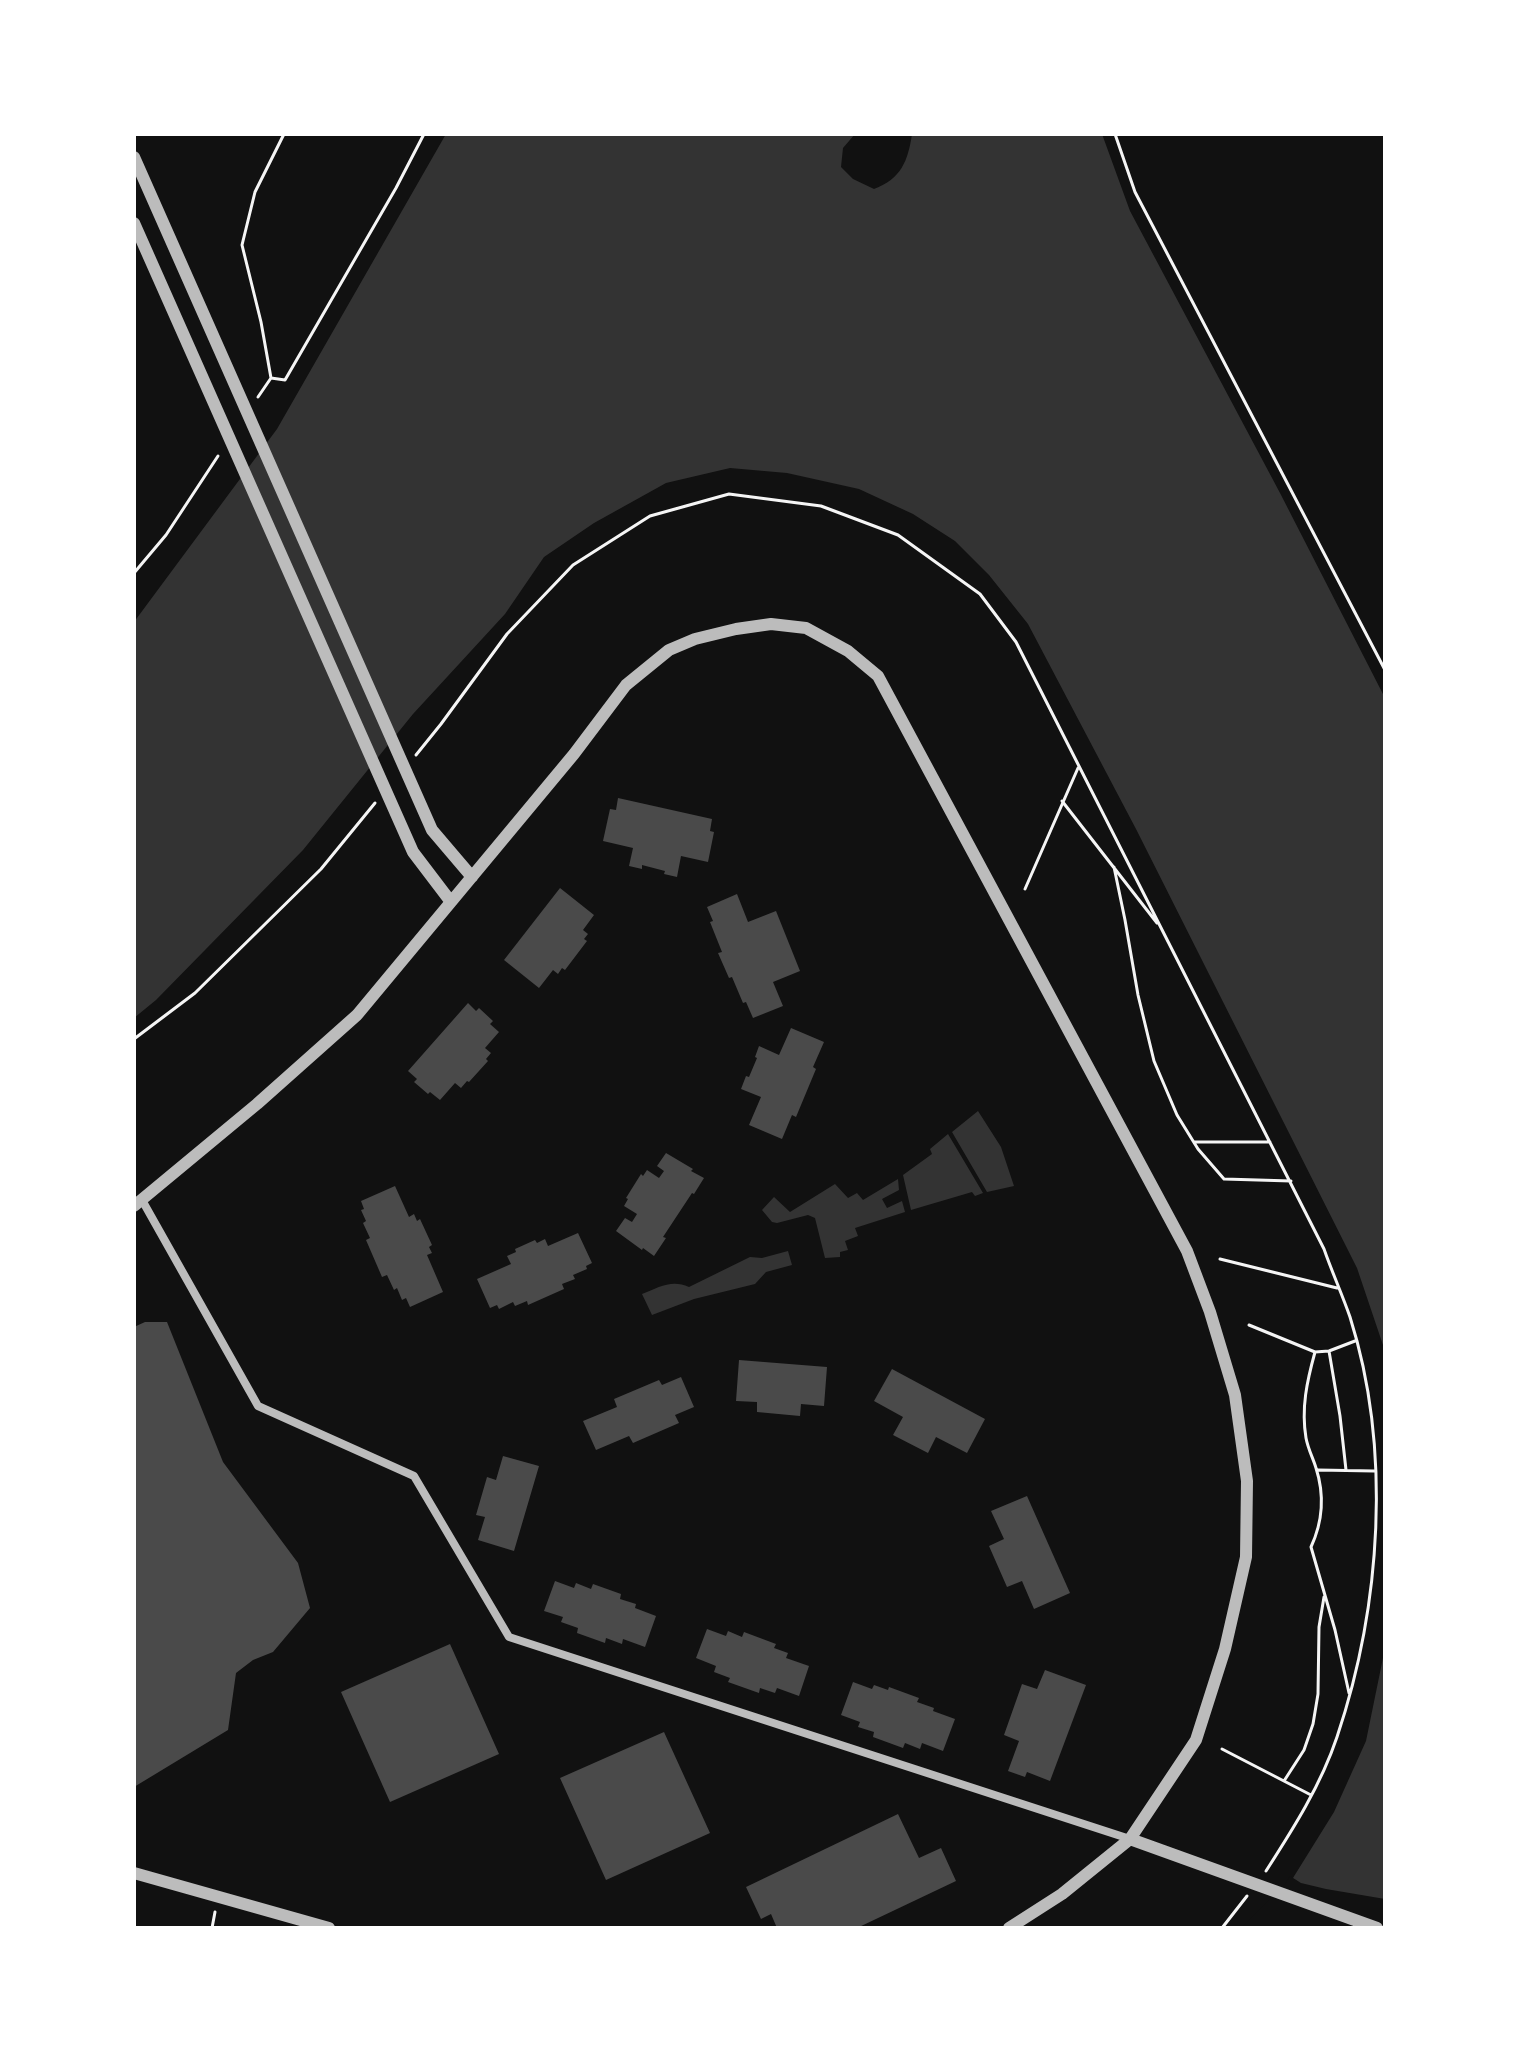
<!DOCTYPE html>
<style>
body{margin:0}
#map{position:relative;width:1519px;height:2062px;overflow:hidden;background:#111;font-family:Arial,sans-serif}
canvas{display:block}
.frame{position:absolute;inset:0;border:136px solid #fff;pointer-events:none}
</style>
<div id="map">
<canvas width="1519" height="2062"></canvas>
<div class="frame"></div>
</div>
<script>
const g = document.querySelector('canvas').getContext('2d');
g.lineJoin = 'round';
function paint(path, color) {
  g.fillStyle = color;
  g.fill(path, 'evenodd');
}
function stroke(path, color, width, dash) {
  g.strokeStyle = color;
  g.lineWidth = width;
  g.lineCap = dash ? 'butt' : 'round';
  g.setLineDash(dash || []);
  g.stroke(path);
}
paint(new Path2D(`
 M 446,134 L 855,134 L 843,148 L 841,167 L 853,179 L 874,189 C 901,179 908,161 912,134 L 1102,134 L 1130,211 L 1280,493 L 1385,698 L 1385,1351 L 1357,1268 L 1136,829 L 1028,624 L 989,575 L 955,541 L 913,514 L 859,489 L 787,473 L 730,468 L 666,483 L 594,523 L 544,557 L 505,614 L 413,714 L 303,850 L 156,1000 L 134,1018 L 134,622 L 277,429 Z
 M 978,1111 L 1001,1147 L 1014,1186 L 987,1192 L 952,1132 Z
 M 948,1134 L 983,1193 L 975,1196 L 972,1192 L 911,1210 L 903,1175 L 932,1154 L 930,1149 Z
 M 898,1179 L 899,1190 L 882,1199 L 887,1208 L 902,1201 L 905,1212 L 855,1228 L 858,1236 L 845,1241 L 848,1250 L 840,1252 L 840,1257 L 825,1258 L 815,1218 L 808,1215 L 777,1223 L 772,1222 L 762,1210 L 774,1197 L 790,1212 L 835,1184 L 848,1198 L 857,1193 L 863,1200 Z
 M 788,1251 L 792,1265 L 766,1272 L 755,1284 L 694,1299 L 652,1315 L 642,1294 C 659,1287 672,1279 689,1287 L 750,1257 L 762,1258 Z
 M 1385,1648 L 1385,1928 L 1246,1928 L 1288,1886 L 1334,1812 L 1366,1741 Z`), '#333');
paint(new Path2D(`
 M 1290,1876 L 1301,1883 L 1326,1889 L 1385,1899 L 1385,1928 L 1249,1928 L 1243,1926 L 1285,1884 Z`), '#111');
paint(new Path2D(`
 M 618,798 L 712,819 L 710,831 L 714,832 L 708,862 L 681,856 L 677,877 L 664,874 L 665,871 L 642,865 L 642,869 L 629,866 L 633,848 L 603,841 L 610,809 L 616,810 Z
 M 560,888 L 594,915 L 583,930 L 588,934 L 584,939 L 587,941 L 565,970 L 562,968 L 558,974 L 553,970 L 539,988 L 504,960 Z
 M 737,894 L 748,922 L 776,911 L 800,971 L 773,982 L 783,1006 L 753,1018 L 746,1002 L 743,1003 L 732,977 L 729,978 L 718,953 L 722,952 L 710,922 L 713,921 L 707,907 Z
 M 468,1003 L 476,1011 L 479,1008 L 493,1021 L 490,1024 L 499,1032 L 485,1048 L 491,1053 L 486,1059 L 488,1061 L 469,1082 L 467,1081 L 461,1088 L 455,1083 L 440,1100 L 430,1092 L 428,1094 L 414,1082 L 417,1079 L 408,1071 Z
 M 791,1028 L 824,1042 L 813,1067 L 816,1069 L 796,1117 L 792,1115 L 782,1139 L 749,1125 L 761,1097 L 741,1089 L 746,1076 L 749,1077 L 757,1058 L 755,1057 L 759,1046 L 779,1055 Z
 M 666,1153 L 693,1169 L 691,1171 L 704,1178 L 694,1194 L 692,1193 L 663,1237 L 666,1238 L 654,1256 L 643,1248 L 642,1250 L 616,1231 L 625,1218 L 632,1222 L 637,1214 L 624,1206 L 628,1199 L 626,1198 L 641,1174 L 643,1176 L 647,1170 L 659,1178 L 664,1171 L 657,1166 Z
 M 395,1186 L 409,1217 L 414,1214 L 417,1221 L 420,1219 L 432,1245 L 429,1247 L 432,1253 L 427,1255 L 443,1292 L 410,1307 L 406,1298 L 402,1300 L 397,1288 L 394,1290 L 387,1275 L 382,1277 L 366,1240 L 370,1238 L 363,1223 L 366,1221 L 361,1210 L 364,1209 L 361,1201 Z
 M 578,1233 L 592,1263 L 586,1266 L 587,1269 L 573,1275 L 575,1279 L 562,1284 L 564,1289 L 528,1305 L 527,1301 L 515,1306 L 513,1302 L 499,1309 L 497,1305 L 490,1308 L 477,1279 L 511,1264 L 507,1256 L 516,1252 L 515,1249 L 535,1240 L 537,1243 L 545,1239 L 548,1246 Z
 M 145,1322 L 167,1322 L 223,1462 L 298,1563 L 310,1608 L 273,1652 L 253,1660 L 236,1673 L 228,1730 L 134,1787 L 134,1327 Z
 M 739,1360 L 827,1367 L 824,1406 L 801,1404 L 800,1416 L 757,1412 L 757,1402 L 736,1401 Z
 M 892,1369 L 985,1419 L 967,1453 L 936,1437 L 928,1453 L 893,1435 L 903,1417 L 874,1401 Z
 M 681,1377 L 694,1407 L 675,1415 L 679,1423 L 633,1443 L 629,1436 L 596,1450 L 583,1421 L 617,1407 L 614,1399 L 659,1380 L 662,1385 Z
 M 503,1456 L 539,1466 L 514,1551 L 478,1540 L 485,1517 L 476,1515 L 487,1477 L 496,1480 Z
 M 1027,1496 L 1070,1593 L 1034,1609 L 1022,1581 L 1007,1587 L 989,1546 L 1004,1539 L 991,1511 Z
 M 555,1581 L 574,1588 L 576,1583 L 591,1589 L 593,1584 L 621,1594 L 620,1599 L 636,1604 L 635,1608 L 656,1616 L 645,1647 L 623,1639 L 622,1644 L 606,1638 L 605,1643 L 577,1633 L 578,1628 L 561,1622 L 563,1617 L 544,1611 Z
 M 707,1629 L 726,1636 L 728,1631 L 742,1637 L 744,1632 L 776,1644 L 774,1648 L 788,1653 L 786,1658 L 809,1666 L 799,1696 L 777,1688 L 775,1693 L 760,1688 L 759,1693 L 728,1682 L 730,1678 L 714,1672 L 716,1666 L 696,1658 Z
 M 450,1644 L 499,1754 L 390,1802 L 341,1692 Z
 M 1045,1670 L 1086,1685 L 1050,1781 L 1027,1772 L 1025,1777 L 1008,1771 L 1019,1741 L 1004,1735 L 1022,1684 L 1037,1689 Z
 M 853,1682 L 872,1689 L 874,1685 L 888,1690 L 889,1687 L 919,1698 L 917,1702 L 934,1708 L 933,1711 L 955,1719 L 943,1751 L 922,1743 L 920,1749 L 905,1743 L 903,1748 L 873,1737 L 874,1732 L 858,1727 L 860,1722 L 841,1715 Z
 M 664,1732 L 710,1833 L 606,1880 L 560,1778 Z
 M 898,1814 L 919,1858 L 941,1848 L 956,1881 L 857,1928 L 777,1928 L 771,1914 L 761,1919 L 746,1887 Z`), '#4a4a4a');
stroke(new Path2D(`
 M 1115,134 L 1135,192 L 1385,670
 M 271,378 L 285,380 L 396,188 L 424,134
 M 258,397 L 271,378 L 261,322 L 242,245 L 255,192 L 284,134
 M 134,573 L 166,535 L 218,456
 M 416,755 L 441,724 L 507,634 L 573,565 L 650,516 L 729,494 L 821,506 L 898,535 L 980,594 L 1016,642 L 1324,1249 C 1332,1272 1342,1294 1350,1317 C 1392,1450 1381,1606 1337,1737 C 1321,1785 1293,1829 1266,1871
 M 1062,801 L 1157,923
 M 1114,867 L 1125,920 L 1138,995 L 1154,1061 L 1177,1115 L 1198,1149 L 1224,1179 L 1291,1181
 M 1025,889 L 1078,768
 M 134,1039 L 195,993 L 321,869 L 375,803
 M 1194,1142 L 1270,1142
 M 1220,1259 L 1337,1288
 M 1249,1325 L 1315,1352 L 1329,1351 L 1355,1341
 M 1329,1351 L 1340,1416 L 1346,1470
 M 1315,1352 C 1307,1381 1301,1408 1306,1438 C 1308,1449 1313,1458 1316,1468 C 1325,1496 1323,1521 1311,1547 L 1335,1630 L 1349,1693
 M 1318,1470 L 1374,1471
 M 1222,1749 L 1311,1795
 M 1284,1781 L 1304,1750 L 1313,1724 L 1318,1694 L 1319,1627 L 1324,1597
 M 212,1928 L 215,1912
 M 1222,1928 L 1247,1896`), '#f5f5f5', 3);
stroke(new Path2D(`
 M 142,1200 L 258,1406 L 414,1476 L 509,1637 L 1130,1839`), '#bcbcbc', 8);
stroke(new Path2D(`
 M 134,157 L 432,830 L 472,877
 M 134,223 L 413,852 L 451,902
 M 134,1206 L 257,1104 L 357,1015 L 574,754 L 626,685 L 669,650 L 695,639 L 736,629 L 771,624 L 806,628 L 848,651 L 878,676 L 1187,1251 L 1210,1312 L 1235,1395 L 1247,1481 L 1246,1557 L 1225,1649 L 1196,1740 L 1130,1839 L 1062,1894 L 1009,1928
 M 1130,1839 L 1377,1928
 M 134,1873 L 329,1928`), '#bcbcbc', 12);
</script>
